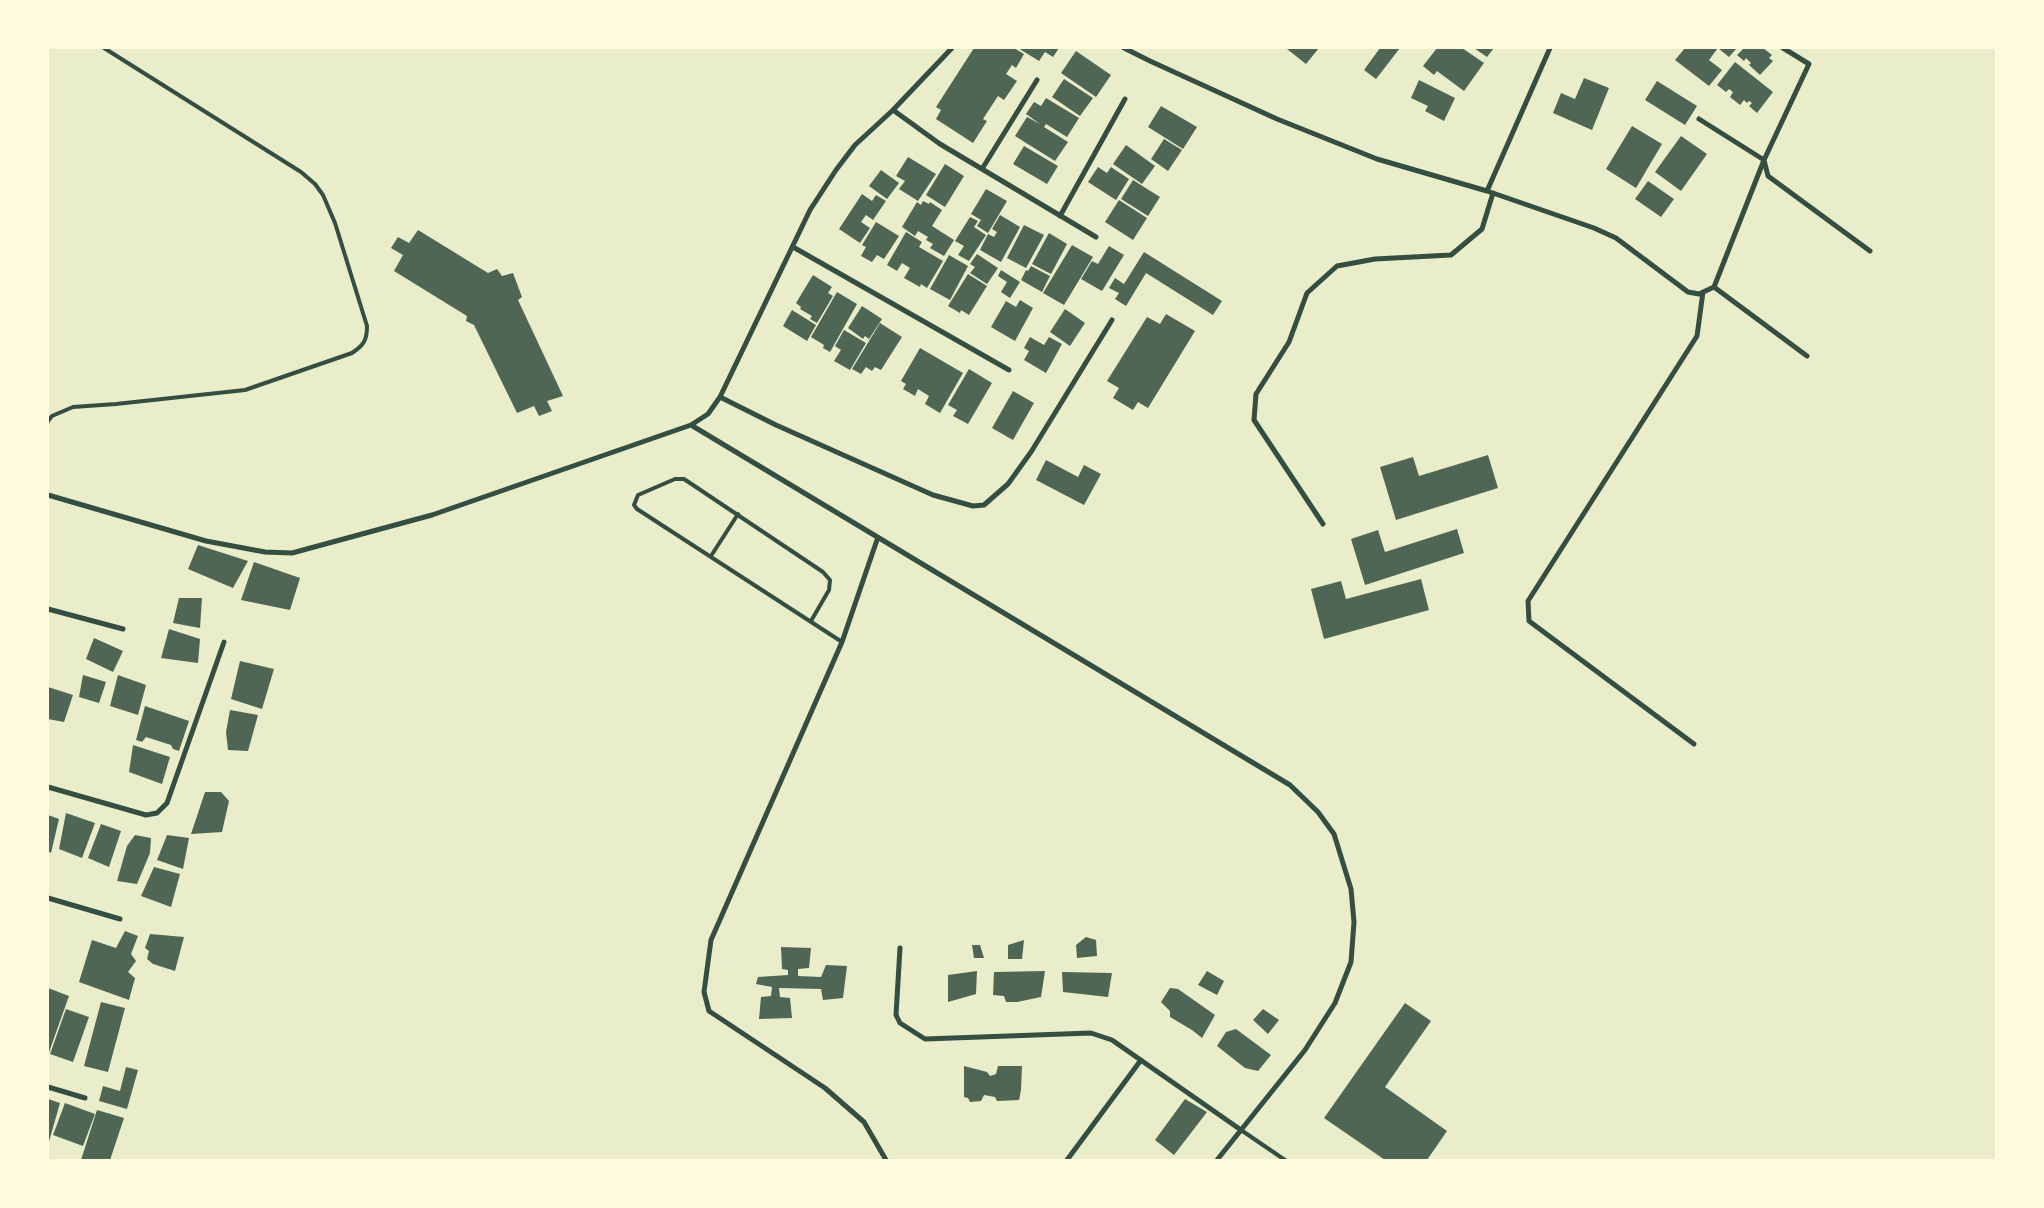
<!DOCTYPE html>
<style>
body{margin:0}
#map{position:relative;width:2044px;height:1208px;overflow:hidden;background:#e9edc9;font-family:Ubuntu,sans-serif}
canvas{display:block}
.frame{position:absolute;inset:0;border:49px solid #fefae0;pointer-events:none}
</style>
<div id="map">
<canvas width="2044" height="1208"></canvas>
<div class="frame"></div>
</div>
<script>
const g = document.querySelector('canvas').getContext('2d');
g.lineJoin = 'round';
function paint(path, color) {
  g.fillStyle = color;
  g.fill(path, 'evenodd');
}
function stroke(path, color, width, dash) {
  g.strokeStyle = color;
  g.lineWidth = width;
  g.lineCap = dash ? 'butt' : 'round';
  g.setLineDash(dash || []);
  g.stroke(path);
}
paint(new Path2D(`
 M 974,48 L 1014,48 L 1024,54 L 1016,68 L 1012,65 L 1006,74 L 1017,81 L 1004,100 L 998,96 L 983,119 L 987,121 L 973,143 L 936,119 L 941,110 L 936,107 Z
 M 1018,48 L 1059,48 L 1053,57 L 1045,52 L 1039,61 Z
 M 1288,48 L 1319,48 L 1306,64 L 1287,49 Z
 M 1380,48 L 1400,48 L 1376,79 L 1364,70 Z
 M 1437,48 L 1462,48 L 1484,63 L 1464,91 L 1437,71 L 1434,75 L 1423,66 Z
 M 1474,48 L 1494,48 L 1487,57 Z
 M 1685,48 L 1737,48 L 1729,57 L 1718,48 L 1709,60 L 1722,70 L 1709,86 L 1675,60 Z
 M 1744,48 L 1763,48 L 1772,55 L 1769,58 L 1773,61 L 1760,75 L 1749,65 L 1751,63 L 1746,58 L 1744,61 L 1737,55 Z
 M 1076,51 L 1111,75 L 1096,97 L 1061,73 Z
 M 1735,62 L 1773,92 L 1757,113 L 1749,106 L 1752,103 L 1749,101 L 1747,103 L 1744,100 L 1740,105 L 1730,97 L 1733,92 L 1729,89 L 1726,92 L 1717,85 Z
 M 1584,78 L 1609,88 L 1592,130 L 1553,113 L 1561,93 L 1575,99 Z
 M 1064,79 L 1093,98 L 1080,116 L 1052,97 Z
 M 1419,80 L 1455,98 L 1444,121 L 1425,111 L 1428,106 L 1411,98 Z
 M 1657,81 L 1697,106 L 1685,125 L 1645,100 Z
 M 1046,98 L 1079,118 L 1067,137 L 1046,124 L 1044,127 L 1068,142 L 1055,161 L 1015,136 L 1027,117 L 1040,124 L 1026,114 L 1034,102 L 1041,106 Z
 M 1161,106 L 1197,127 L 1183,149 L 1148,127 Z
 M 1632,126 L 1662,144 L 1636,188 L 1606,169 Z
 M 1681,136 L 1707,154 L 1681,191 L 1655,172 Z
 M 1164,139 L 1182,150 L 1168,171 L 1151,159 Z
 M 1126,145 L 1155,166 L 1142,184 L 1113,164 Z
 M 1024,146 L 1058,166 L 1047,184 L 1013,164 Z
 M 908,157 L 936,174 L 918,201 L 899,189 L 905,181 L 896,176 Z
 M 945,164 L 964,176 L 945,207 L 926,195 Z
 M 1098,167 L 1107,173 L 1111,167 L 1129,179 L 1116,200 L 1088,182 Z
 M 881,170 L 899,183 L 887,199 L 869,186 Z
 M 1133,180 L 1160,197 L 1148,216 L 1121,199 Z
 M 1648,181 L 1674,199 L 1661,217 L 1635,199 Z
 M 986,189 L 1007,201 L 988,233 L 977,226 L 981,220 L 971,214 Z
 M 862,194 L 872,201 L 876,195 L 886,201 L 873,220 L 866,215 L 861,222 L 870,228 L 860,243 L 839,229 Z
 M 1119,200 L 1147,218 L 1133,240 L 1105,222 Z
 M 923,201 L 929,204 L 930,202 L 942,210 L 932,226 L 954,240 L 944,256 L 930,248 L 933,244 L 926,240 L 928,237 L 918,231 L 915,236 L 902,227 L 917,202 L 921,205 Z
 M 1000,215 L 1020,227 L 1001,262 L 980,250 L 988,234 L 994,237 L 997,232 L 992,229 Z
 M 970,217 L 978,221 L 974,227 L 986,235 L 969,261 L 958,255 L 964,246 L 955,241 Z
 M 876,222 L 899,236 L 884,259 L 877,255 L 872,262 L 861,256 L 866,247 L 862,245 Z
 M 1024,225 L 1044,235 L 1026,268 L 1007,258 Z
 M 418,230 L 488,273 L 497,269 L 502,276 L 513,273 L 522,297 L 518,300 L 563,396 L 547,401 L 552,411 L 539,416 L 534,406 L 517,413 L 474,325 L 466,321 L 467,316 L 394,271 L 403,255 L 391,248 L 398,237 L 409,243 Z
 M 906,232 L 922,242 L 919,247 L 943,261 L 927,288 L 921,284 L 920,287 L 904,278 L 910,268 L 902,263 L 897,271 L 887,265 Z
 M 1049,233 L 1067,244 L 1051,274 L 1032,264 Z
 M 1072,245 L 1093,257 L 1064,305 L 1043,293 Z
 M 1109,246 L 1124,255 L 1102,291 L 1081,279 L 1092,261 L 1098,264 Z
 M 1144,252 L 1222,301 L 1213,315 L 1146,273 L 1126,306 L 1115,299 L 1119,293 L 1109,288 L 1115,278 L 1124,284 Z
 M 977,254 L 998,268 L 987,284 L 970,273 L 975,267 L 970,264 Z
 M 949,255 L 968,266 L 950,300 L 930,289 Z
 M 1031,266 L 1050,276 L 1042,292 L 1021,280 L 1026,270 L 1028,271 Z
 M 1001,270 L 1020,282 L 1010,298 L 1001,292 L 1007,282 L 998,276 Z
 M 968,274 L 987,286 L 969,315 L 961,310 L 960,313 L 948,306 Z
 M 813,275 L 832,287 L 828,293 L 833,296 L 817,323 L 810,319 L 812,316 L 800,309 L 801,307 L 796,303 Z
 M 837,292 L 857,304 L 830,352 L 823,348 L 824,345 L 811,337 Z
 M 1020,300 L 1033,308 L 1015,341 L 991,327 L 1006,301 L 1016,307 Z
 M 862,306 L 882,319 L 869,339 L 865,336 L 863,339 L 848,328 Z
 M 1065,309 L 1085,323 L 1070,346 L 1050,332 Z
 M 792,310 L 816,325 L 807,341 L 783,326 Z
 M 1166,314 L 1195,331 L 1148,408 L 1138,402 L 1133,410 L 1113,398 L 1119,388 L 1107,381 L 1147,317 L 1160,324 Z
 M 880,323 L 902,337 L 881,370 L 875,367 L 872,371 L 866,367 L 861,374 L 852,369 Z
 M 844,330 L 866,343 L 850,370 L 834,361 L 841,350 L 835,346 Z
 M 1030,337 L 1044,345 L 1049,337 L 1062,344 L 1046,373 L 1024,360 L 1029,351 L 1024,348 Z
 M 920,348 L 963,373 L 940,413 L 925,404 L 929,396 L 918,389 L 915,396 L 903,389 L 906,384 L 901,381 Z
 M 969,369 L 992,383 L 968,424 L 953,416 L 957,410 L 948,405 Z
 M 1013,391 L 1034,403 L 1013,440 L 992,428 Z
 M 1488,455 L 1498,488 L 1396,520 L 1380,467 L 1413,457 L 1419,476 Z
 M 1046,460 L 1078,477 L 1084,465 L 1101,474 L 1084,505 L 1036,480 Z
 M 1457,529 L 1464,553 L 1365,585 L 1351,539 L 1378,530 L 1385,552 Z
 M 198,545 L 248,561 L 233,588 L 188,569 Z
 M 254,562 L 300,578 L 290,610 L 241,600 Z
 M 1421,579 L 1429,610 L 1324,639 L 1311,589 L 1341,581 L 1346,599 Z
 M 179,598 L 202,598 L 200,628 L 173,623 Z
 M 169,629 L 200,639 L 198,663 L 161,658 Z
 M 94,638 L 123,651 L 113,672 L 86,659 Z
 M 240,661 L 274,669 L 262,709 L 231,699 Z
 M 83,675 L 106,682 L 99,703 L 79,697 Z
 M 118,675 L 146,685 L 138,715 L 110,706 Z
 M 48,687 L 73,695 L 64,722 L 48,719 Z
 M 145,706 L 189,721 L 179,751 L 173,749 L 171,745 L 146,737 L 142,742 L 136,740 Z
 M 230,710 L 258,715 L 248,751 L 228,750 L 226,732 Z
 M 133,745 L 170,757 L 162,784 L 129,772 Z
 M 205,792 L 221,792 L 229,801 L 222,832 L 191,834 Z
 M 66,813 L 95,823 L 82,858 L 59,849 Z
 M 48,815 L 59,819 L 51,853 L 48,851 Z
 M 101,824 L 121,831 L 109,867 L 88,858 Z
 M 135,835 L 151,838 L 150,853 L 137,884 L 117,881 L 127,846 Z
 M 167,835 L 189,838 L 183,869 L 157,860 Z
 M 154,867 L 180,874 L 171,907 L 141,896 Z
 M 125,931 L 138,936 L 131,954 L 136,961 L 128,972 L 135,978 L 129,1000 L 79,982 L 92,940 L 116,948 Z
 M 150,934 L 184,937 L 175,971 L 153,964 L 147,959 L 149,951 L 145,948 Z
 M 1086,937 L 1096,940 L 1097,956 L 1077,958 L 1076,945 Z
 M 1024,940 L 1022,959 L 1008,959 L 1008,945 Z
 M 972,945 L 980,945 L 984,958 L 974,958 Z
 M 781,947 L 811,948 L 809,968 L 798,969 L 798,976 L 821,977 L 826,965 L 847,966 L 843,998 L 823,1000 L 821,989 L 779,988 L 780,997 L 790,998 L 792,1018 L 759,1019 L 761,997 L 771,996 L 772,987 L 756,984 L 758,977 L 788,975 L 788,970 L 782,969 Z
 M 977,971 L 976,994 L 948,1002 L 948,975 Z
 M 1045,971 L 1041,997 L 1017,1002 L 1006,1002 L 1004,996 L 993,995 L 994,972 Z
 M 1207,971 L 1224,981 L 1217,995 L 1198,985 Z
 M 1062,972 L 1112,973 L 1108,997 L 1063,992 Z
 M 48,988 L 69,996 L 48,1055 Z
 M 1170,988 L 1178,989 L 1215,1015 L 1202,1038 L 1192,1030 L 1170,1017 L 1170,1011 L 1161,1002 Z
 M 101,1002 L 125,1008 L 108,1072 L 84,1066 Z
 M 1405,1003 L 1431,1021 L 1385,1087 L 1447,1131 L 1427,1160 L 1385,1160 L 1324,1118 Z
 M 66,1009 L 89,1017 L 73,1062 L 50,1054 Z
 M 1263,1009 L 1279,1020 L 1268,1034 L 1253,1020 Z
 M 1236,1029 L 1271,1055 L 1258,1071 L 1245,1068 L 1217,1046 L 1226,1032 Z
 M 964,1066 L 987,1072 L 990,1076 L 996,1074 L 998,1066 L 1022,1066 L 1021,1090 L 1019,1100 L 997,1101 L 995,1097 L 984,1095 L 981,1101 L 970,1102 L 968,1098 L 964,1097 Z
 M 126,1067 L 138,1070 L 127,1109 L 99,1101 L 103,1086 L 120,1091 Z
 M 48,1099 L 60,1103 L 48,1145 Z
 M 1185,1099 L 1207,1112 L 1174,1155 L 1155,1140 Z
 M 65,1103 L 95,1114 L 83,1146 L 53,1135 Z
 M 97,1110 L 124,1118 L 110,1160 L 81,1160 Z`), '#4f6655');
stroke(new Path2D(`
 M 48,421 L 52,416 L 73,407 L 116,404 L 245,390 L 352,353 C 364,345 367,340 367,326 L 335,223 L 323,195 L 315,184 L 301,172 L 104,48
 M 711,556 L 738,514
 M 811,621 L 829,590 L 830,580 L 823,572 L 684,479 L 675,479 L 638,495 L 634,505 L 637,509 L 842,642
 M 1241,1130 L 1285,1160`), '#344e41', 4);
stroke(new Path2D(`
 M 1124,48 L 1150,61 L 1277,119 L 1377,159 L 1487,191 L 1594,228 L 1616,238 L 1688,292 L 1699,294 L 1714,287 L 1764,160 L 1809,64 L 1783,48
 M 893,110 L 940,144 L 1096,237
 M 1699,119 L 1764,160 L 1768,176 L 1870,251
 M 982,169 L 1037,80
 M 1487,191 L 1550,48
 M 1060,216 L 1125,99
 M 793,247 L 1009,370
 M 1714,287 L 1807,356
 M 720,397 L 776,425 L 933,495 L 973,506 L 984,505 L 1008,484 L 1031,452 L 1112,320
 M 691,425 L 708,414 L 720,397 L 810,210 L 836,170 L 855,145 L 893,110 L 952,48
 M 48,495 L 206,541 L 265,552 L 292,553 L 432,515 L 691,425 L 1290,785 L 1318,812 L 1334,834 L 1351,889 L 1354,922 L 1351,962 L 1335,1003 L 1305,1050 L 1217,1160
 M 1323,524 L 1254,420 L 1256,394 L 1289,342 L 1307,293 L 1337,266 L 1375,259 L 1451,255 L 1482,229 L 1493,193
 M 878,537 L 842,642 L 711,940 L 704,992 L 709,1011 L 825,1088 L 864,1122 L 886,1160
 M 48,609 L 123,629
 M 1694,744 L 1529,621 L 1528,601 L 1697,336 L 1703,292
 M 48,787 L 146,815 L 157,813 L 167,803 L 224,642
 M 48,898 L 120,919
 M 900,948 L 896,1015 L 900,1023 L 925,1039 L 1091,1033 L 1112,1040 L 1241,1130
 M 48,1087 L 85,1098
 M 1067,1160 L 1141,1060`), '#344e41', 5);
</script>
